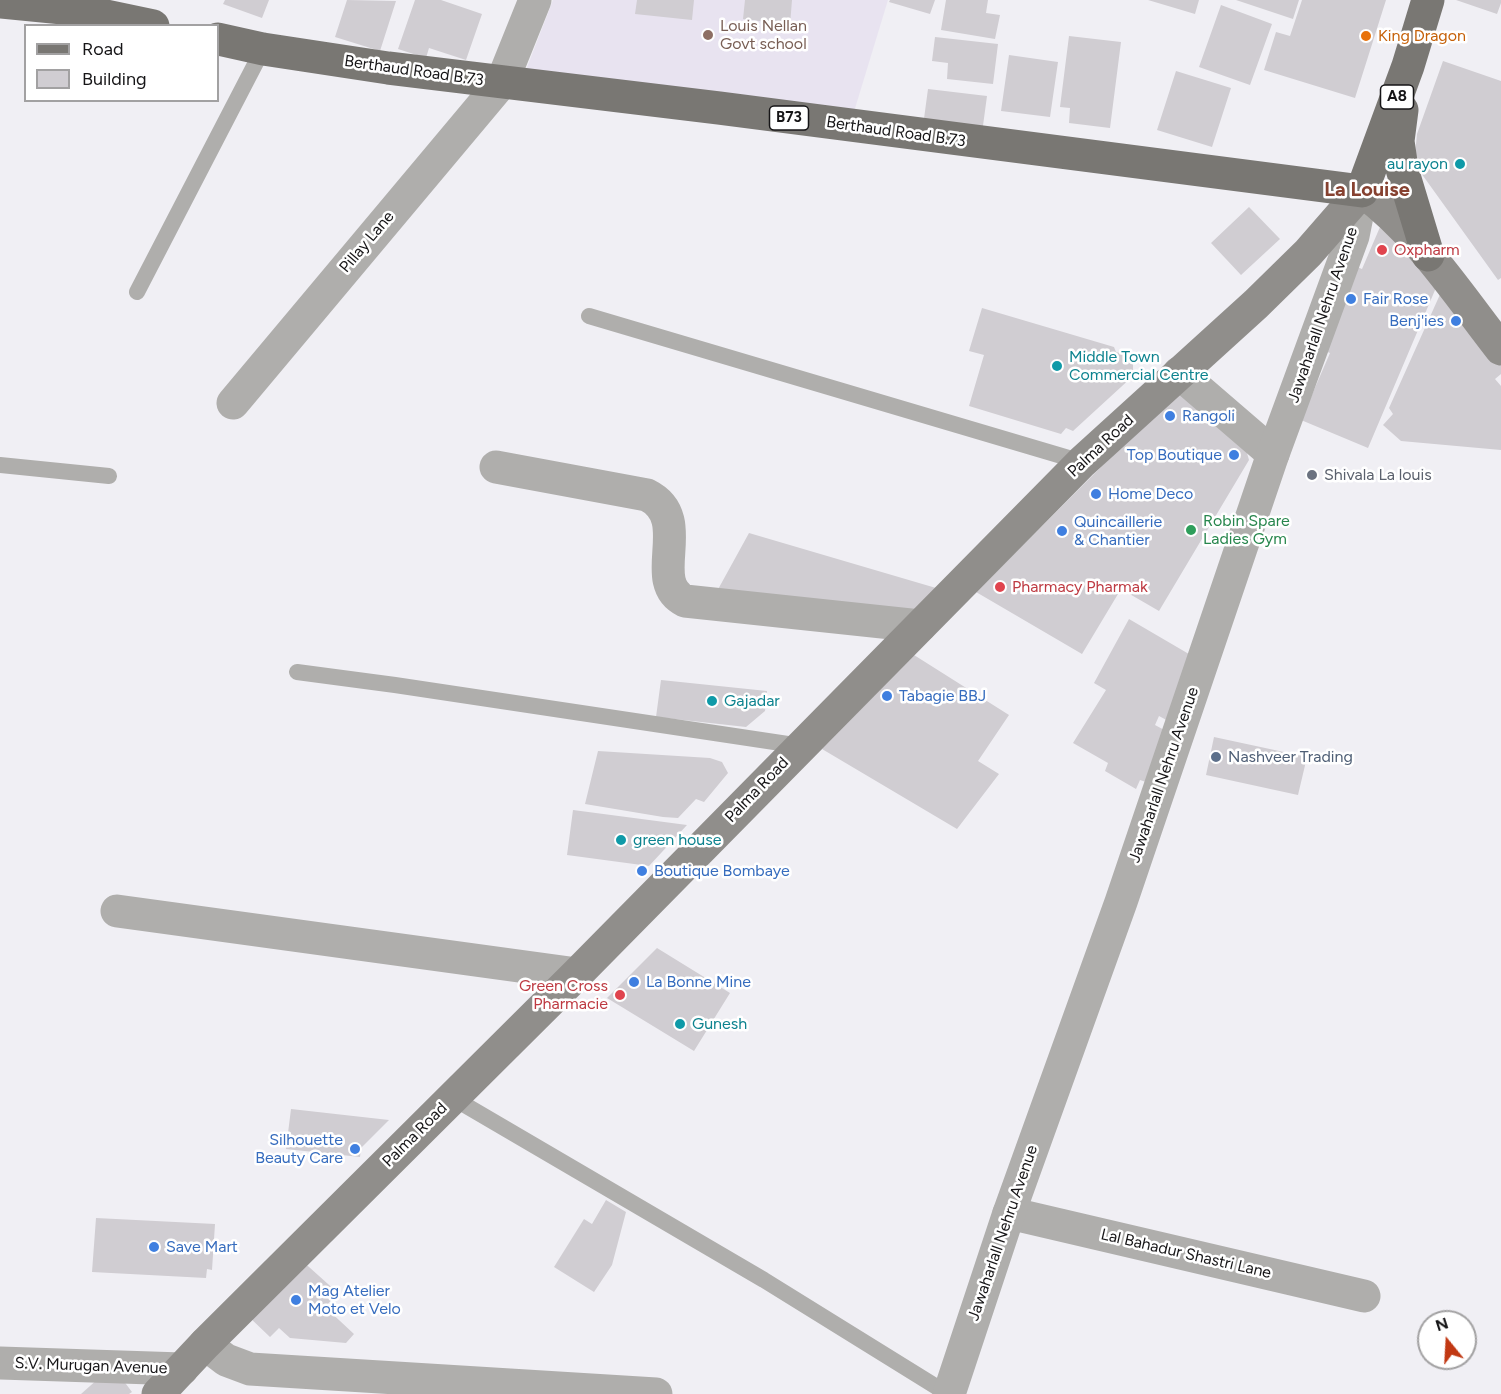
<!DOCTYPE html>
<style>
body{margin:0}
#map{position:relative;width:1501px;height:1394px;overflow:hidden;background:#f0eff4;font-family:Figtree,sans-serif}
canvas{display:block}
.legend{position:absolute;left:24px;top:24px;width:195px;height:78px;box-sizing:border-box;background:#fff;border:2px solid #a2a1a2;margin:0;padding:8px 10px;list-style:none;font-size:18px;color:#161517}
.legend li{display:flex;align-items:center;gap:12px;height:30px}
.legend b{width:30px;border:2px solid #a2a1a2}
.north{position:absolute;left:1417px;top:1310px;width:60px;height:60px;box-sizing:border-box;background:#fff;border:2px solid #a2a1a2;border-radius:50%;rotate:342deg;font-size:16px;font-weight:700;line-height:24px;text-align:center;color:#161517}
.north::after{content:'';display:block;margin:auto;width:21px;height:27px;background:#c13813;clip-path:polygon(50% 0,100% 100%,50% 72%,0 100%)}
</style>
<div id="map">
<canvas width="1501" height="1394"></canvas>
<ul class="legend">
<li><b style="height:8px;background:#797773"></b>Road</li>
<li><b style="height:16px;background:#d0cdd2"></b>Building</li>
</ul>
<div class="north">N</div>
</div>
<script>
const g = document.querySelector('canvas').getContext('2d');
g.lineJoin = 'round';
function paint(path, color) {
  g.fillStyle = color;
  g.fill(path, 'evenodd');
}
function stroke(path, color, width, dash) {
  g.strokeStyle = color;
  g.lineWidth = width;
  g.lineCap = dash ? 'butt' : 'round';
  g.setLineDash(dash || []);
  g.stroke(path);
}
function label(font, color, halo, rows, align = 'center') {
  g.font = font + ' Figtree,sans-serif';
  g.lineWidth = 5;
  g.setLineDash([]);
  g.textBaseline = 'middle';
  g.strokeStyle = halo;
  g.fillStyle = color;
  for (const [text, x, y, turn = 0] of rows) {
    g.save();
    g.translate(x, y);
    g.rotate((+turn || 0) * Math.PI / 180);
    g.textAlign = isNaN(turn) ? turn : align;
    if (halo) g.strokeText(text, 0, 0);
    g.fillText(text, 0, 0);
    g.restore();
  }
}
paint(new Path2D(`
 M 553,0 L 888,0 L 853,115 L 526,70 Z`), '#e8e3f0');
paint(new Path2D(`
 M 225,0 L 269,0 L 262,18 L 223,4 Z
 M 347,0 L 396,1 L 380,51 L 335,37 Z
 M 415,0 L 441,0 L 482,14 L 466,60 L 429,48 L 426,58 L 398,49 Z
 M 637,0 L 694,0 L 692,20 L 635,14 Z
 M 745,0 L 792,0 L 790,25 L 743,19 Z
 M 890,0 L 935,0 L 930,14 L 889,2 Z
 M 946,0 L 988,0 L 986,13 L 1000,15 L 995,39 L 941,30 Z
 M 1148,0 L 1199,0 L 1195,14 Z
 M 1236,0 L 1299,0 L 1293,19 Z
 M 1302,0 L 1386,0 L 1355,98 L 1264,70 L 1276,32 L 1290,36 Z
 M 1456,0 L 1501,0 L 1501,3 L 1497,14 Z
 M 1221,5 L 1272,24 L 1250,85 L 1199,67 Z
 M 1069,36 L 1121,42 L 1110,128 L 1069,123 L 1070,108 L 1060,107 Z
 M 935,37 L 998,44 L 993,84 L 947,79 L 948,63 L 932,61 Z
 M 1009,55 L 1058,62 L 1050,117 L 1001,111 Z
 M 1443,61 L 1501,81 L 1501,278 L 1498,280 L 1421,173 L 1415,154 L 1417,134 Z
 M 1176,71 L 1231,88 L 1212,147 L 1157,130 Z
 M 928,89 L 987,96 L 982,133 L 923,126 Z
 M 1249,207 L 1280,239 L 1241,275 L 1211,243 Z
 M 1385,221 L 1438,283 L 1368,448 L 1301,420 L 1330,353 L 1320,349 L 1355,266 L 1362,269 L 1380,227 Z
 M 1442,290 L 1501,366 L 1501,374 L 1495,379 L 1501,386 L 1501,450 L 1401,441 L 1383,425 L 1393,414 L 1389,408 Z
 M 982,308 L 1114,347 L 1116,352 L 1133,357 L 1133,376 L 1073,431 L 1066,428 L 1061,434 L 969,406 L 984,355 L 969,351 Z
 M 1183,385 L 1245,446 L 1249,460 L 1159,611 L 1121,589 L 1082,654 L 976,592 Z
 M 749,533 L 936,588 L 911,614 L 716,593 Z
 M 1129,619 L 1194,657 L 1172,723 L 1159,716 L 1155,725 L 1168,732 L 1152,784 L 1140,780 L 1136,789 L 1105,771 L 1108,763 L 1073,743 L 1106,690 L 1094,683 Z
 M 914,655 L 1009,715 L 978,761 L 999,774 L 957,829 L 822,749 Z
 M 661,680 L 767,691 L 765,711 L 746,727 L 656,717 Z
 M 1214,737 L 1307,757 L 1298,795 L 1206,775 Z
 M 598,751 L 710,758 L 722,762 L 728,773 L 704,802 L 696,799 L 678,818 L 663,817 L 585,804 Z
 M 573,810 L 687,825 L 649,866 L 567,855 Z
 M 657,948 L 730,993 L 694,1051 L 607,998 Z
 M 291,1109 L 389,1120 L 361,1148 L 360,1157 L 286,1149 Z
 M 606,1200 L 626,1212 L 612,1265 L 594,1292 L 554,1267 L 584,1219 L 592,1224 Z
 M 96,1218 L 215,1224 L 212,1270 L 207,1269 L 206,1278 L 92,1272 Z
 M 299,1258 L 338,1293 L 325,1307 L 354,1334 L 346,1343 L 290,1338 L 279,1328 L 270,1337 L 247,1315 Z
 M 99,1378 L 123,1380 L 132,1392 L 129,1394 L 81,1394 Z`), '#d0cdd2');
stroke(new Path2D(`
 M 137,292 L 263,49
 M 589,316 L 1082,462
 M 0,465 L 109,476
 M 297,672 L 395,685 L 801,746
 M 453,1098 L 764,1280 L 948,1394`), '#afaeac', 16);
stroke(new Path2D(`
 M 1179,373 L 1273,454
 M 233,403 L 502,82 L 535,0
 M 496,467 L 647,495 C 695,519 645,581 685,601 L 920,626
 M 117,911 L 577,974
 M 1009,1213 L 1364,1296
 M 205,1344 L 226,1360 L 250,1369 L 656,1394
 M 0,1363 L 182,1369`), '#afaeac', 33);
stroke(new Path2D(`
 M 949,1394 L 1009,1213 L 1121,902 L 1273,454 L 1353,236 L 1362,191`), '#afaeac', 33);
stroke(new Path2D(`
 M 158,1394 L 205,1344 L 577,974 L 1082,462 L 1256,304 L 1308,253 L 1362,191 C 1419,233 1458,294 1501,349`), '#908e8b', 33);
stroke(new Path2D(`
 M 0,2 L 73,9 L 153,26
 M 218,39 L 263,49 L 388,68 L 719,108 L 1362,191 L 1408,66 L 1428,0
 M 1402,110 L 1398,141 L 1402,169 L 1428,255`), '#797773', 33);
for (const [x, y, r, color] of [
 [708,35,6,"#8d6e63"],
 [1366,36,6,"#e8710a"],
 [1460,164,6,"#0f9aa8"],
 [1382,250,6,"#e0444e"],
 [1351,299,6,"#3f7fe0"],
 [1456,321,6,"#3f7fe0"],
 [1057,366,6,"#0f9aa8"],
 [1170,416,6,"#3f7fe0"],
 [1234,455,6,"#3f7fe0"],
 [1312,475,6,"#6b7280"],
 [1096,494,6,"#3f7fe0"],
 [1191,530,6,"#2e9e5b"],
 [1062,531,6,"#3f7fe0"],
 [1000,587,6,"#e0444e"],
 [887,696,6,"#3f7fe0"],
 [712,701,6,"#0f9aa8"],
 [1216,757,6,"#5c6f8a"],
 [621,840,6,"#0f9aa8"],
 [642,871,6,"#3f7fe0"],
 [634,982,6,"#3f7fe0"],
 [620,995,6,"#e0444e"],
 [680,1024,6,"#0f9aa8"],
 [355,1149,6,"#3f7fe0"],
 [154,1247,6,"#3f7fe0"],
 [296,1300,6,"#3f7fe0"]
]) {
  const dot = new Path2D();
  dot.arc(x, y, r, 0, 2 * Math.PI);
  g.fillStyle = color;
  g.fill(dot);
  stroke(dot, '#fff', 2);
}
for (const [x, y, w] of [
 [1397,97,33],
 [789,118,39]
]) {
  const box = new Path2D();
  box.roundRect(x - w / 2, y - 12, w, 24, 4.5);
  g.fillStyle = '#fff';
  g.fill(box);
  stroke(box, '#161517', 1.5);
}
label('bold 15px', '#161517', null, [
 ["A8",1397,97],
 ["B73",789,118]
]);
label('16px', '#785e54', '#fff', [
 ["Louis Nellan",720,26],
 ["Govt school",720,44]
], 'left');
label('16px', '#c56008', '#fff', [
 ["King Dragon",1378,36]
], 'left');
label('16px', '#161517', '#fff', [
 ["Berthaud Road B.73",414,71,8],
 ["Berthaud Road B.73",896,132,8],
 ["Pillay Lane",367,242,-50],
 ["Jawaharlall Nehru Avenue",1323,315,-71],
 ["Palma Road",1101,446,-43],
 ["Jawaharlall Nehru Avenue",1164,775,-71],
 ["Palma Road",757,790,-46],
 ["Palma Road",415,1135,-45],
 ["Jawaharlall Nehru Avenue",1003,1233,-71],
 ["Lal Bahadur Shastri Lane",1186,1254,13],
 ["S.V. Murugan Avenue",91,1366,2]
]);
label('16px', '#0d838f', '#fff', [
 ["au rayon",1448,164,"right"],
 ["Middle Town",1069,357],
 ["Commercial Centre",1069,375],
 ["Gajadar",724,701],
 ["green house",633,840],
 ["Gunesh",692,1024]
], 'left');
label('16px', '#be3a42', '#fff', [
 ["Oxpharm",1394,250],
 ["Pharmacy Pharmak",1012,587],
 ["Green Cross",608,986,"right"],
 ["Pharmacie",608,1004,"right"]
], 'left');
label('16px', '#366cbe', '#fff', [
 ["Fair Rose",1363,299],
 ["Benj'ies",1444,321,"right"],
 ["Rangoli",1182,416],
 ["Top Boutique",1222,455,"right"],
 ["Home Deco",1108,494],
 ["Quincaillerie",1074,522],
 ["& Chantier",1074,540],
 ["Tabagie BBJ",899,696],
 ["Boutique Bombaye",654,871],
 ["La Bonne Mine",646,982],
 ["Silhouette",343,1140,"right"],
 ["Beauty Care",343,1158,"right"],
 ["Save Mart",166,1247],
 ["Mag Atelier",308,1291],
 ["Moto et Velo",308,1309]
], 'left');
label('16px', '#5b616d', '#fff', [
 ["Shivala La louis",1324,475]
], 'left');
label('16px', '#27864d', '#fff', [
 ["Robin Spare",1203,521],
 ["Ladies Gym",1203,539]
], 'left');
label('16px', '#4e5e75', '#fff', [
 ["Nashveer Trading",1228,757]
], 'left');
label('bold 20px', '#864130', '#fff', [
 ["La Louise",1367,190]
]);
</script>
